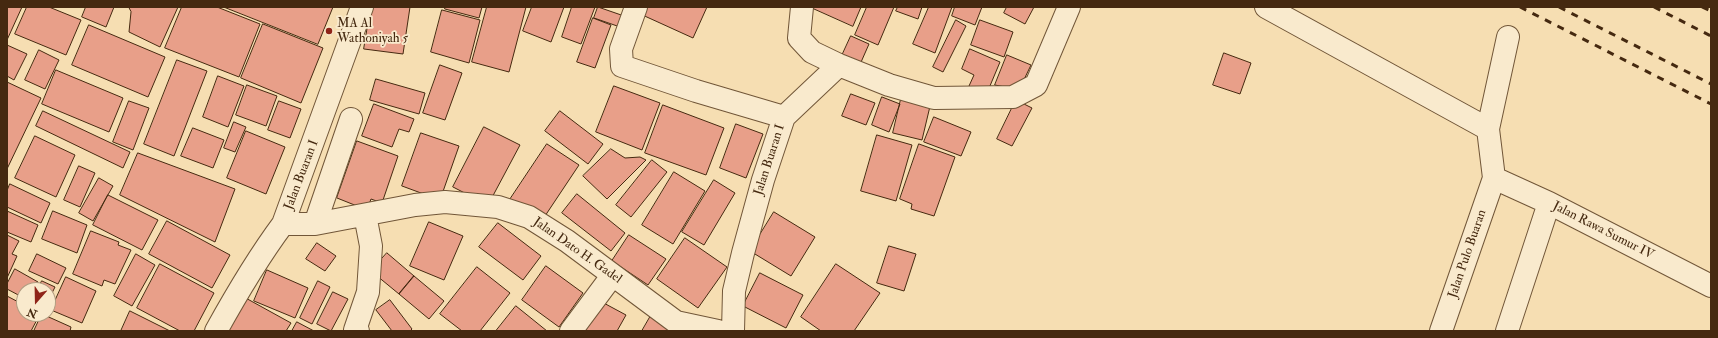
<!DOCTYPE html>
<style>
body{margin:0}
#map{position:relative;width:1718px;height:338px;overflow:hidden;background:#f6deb2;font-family:"IM FELL Double Pica",serif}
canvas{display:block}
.frame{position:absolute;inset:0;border:8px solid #452910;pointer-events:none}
.north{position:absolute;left:16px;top:282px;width:40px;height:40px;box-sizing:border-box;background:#f9eacd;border:1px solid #b19d81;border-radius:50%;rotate:200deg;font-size:11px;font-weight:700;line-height:16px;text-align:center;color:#452910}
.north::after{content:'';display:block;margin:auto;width:14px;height:18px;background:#8f2418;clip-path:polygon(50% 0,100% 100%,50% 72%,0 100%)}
</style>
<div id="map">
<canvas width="1718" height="338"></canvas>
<div class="frame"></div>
<div class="north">N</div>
</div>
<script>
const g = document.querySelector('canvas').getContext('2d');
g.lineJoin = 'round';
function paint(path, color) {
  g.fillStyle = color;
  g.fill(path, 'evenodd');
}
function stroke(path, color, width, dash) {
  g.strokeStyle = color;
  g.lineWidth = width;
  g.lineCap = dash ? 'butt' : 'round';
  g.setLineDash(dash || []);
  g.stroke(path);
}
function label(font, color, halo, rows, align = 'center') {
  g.font = font + ' "IM FELL Double Pica",serif';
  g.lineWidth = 3.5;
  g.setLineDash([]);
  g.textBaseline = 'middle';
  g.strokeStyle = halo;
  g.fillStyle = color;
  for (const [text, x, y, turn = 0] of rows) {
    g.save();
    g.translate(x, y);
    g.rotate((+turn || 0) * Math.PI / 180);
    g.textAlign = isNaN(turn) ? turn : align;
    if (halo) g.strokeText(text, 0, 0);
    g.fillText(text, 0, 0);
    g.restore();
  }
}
const building = new Path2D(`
 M 7,7 L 22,7 L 7,40 Z
 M 27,7 L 49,7 L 81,20 L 66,55 L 15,34 Z
 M 86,7 L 114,7 L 106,27 L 82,17 Z
 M 129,7 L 178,7 L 160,47 L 129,32 L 131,12 Z
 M 182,7 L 217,7 L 260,24 L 239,77 L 165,48 Z
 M 224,7 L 333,7 L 318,44 Z
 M 371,7 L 410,7 L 403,54 L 364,49 Z
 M 445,7 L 482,7 L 479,18 L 445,9 Z
 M 487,7 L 526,7 L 509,72 L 472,62 Z
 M 532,7 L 564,7 L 551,42 L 523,31 Z
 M 572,7 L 595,7 L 581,44 L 562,37 Z
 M 598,7 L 627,17 L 623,28 L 594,18 Z
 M 641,7 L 707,7 L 693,38 L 638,13 Z
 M 810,7 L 861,7 L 853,26 Z
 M 867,7 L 894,7 L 878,45 L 855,35 Z
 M 898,7 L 922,7 L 918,19 L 896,11 Z
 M 929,7 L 952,7 L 935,53 L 913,44 Z
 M 955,7 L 982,7 L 975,25 L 952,16 Z
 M 1007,7 L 1034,7 L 1025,24 L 1004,13 Z
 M 442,10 L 480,20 L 469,63 L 431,52 Z
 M 593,18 L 611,25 L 595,68 L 577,62 Z
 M 956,20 L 966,26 L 943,72 L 933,67 Z
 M 980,20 L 1013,32 L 1004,57 L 971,45 Z
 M 263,24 L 323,48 L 301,103 L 241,78 Z
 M 89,25 L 165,57 L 148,97 L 72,65 Z
 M 851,36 L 869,44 L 858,69 L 840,60 Z
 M 7,45 L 27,54 L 14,80 L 7,76 Z
 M 970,49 L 1000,62 L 987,93 L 969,86 L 974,75 L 962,69 Z
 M 39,50 L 59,60 L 45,89 L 25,80 Z
 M 1224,53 L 1251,63 L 1240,94 L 1213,85 Z
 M 1007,55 L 1031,65 L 1019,90 L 995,85 Z
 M 177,60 L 207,71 L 174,156 L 144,144 Z
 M 440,65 L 462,73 L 445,120 L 423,113 Z
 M 56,70 L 123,98 L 109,132 L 42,104 Z
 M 218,76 L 244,86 L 228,127 L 203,117 Z
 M 376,79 L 425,93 L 419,114 L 370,100 Z
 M 7,82 L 41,98 L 7,169 Z
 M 247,85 L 277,96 L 266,126 L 236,115 Z
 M 614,86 L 660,103 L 642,150 L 596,132 Z
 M 851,94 L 875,103 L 866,125 L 842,116 Z
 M 902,95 L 931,102 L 922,140 L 893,133 Z
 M 882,97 L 900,104 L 889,132 L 872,125 Z
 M 1016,100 L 1032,108 L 1012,146 L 997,139 Z
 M 129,101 L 149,108 L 133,150 L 113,142 Z
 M 279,101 L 301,109 L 290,138 L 268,130 Z
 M 374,104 L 414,119 L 409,132 L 399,129 L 392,147 L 362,136 Z
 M 663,105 L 724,128 L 706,175 L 645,153 Z
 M 43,111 L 130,152 L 123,168 L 36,126 Z
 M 560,111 L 603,144 L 588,164 L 545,131 Z
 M 934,117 L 971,132 L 961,156 L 924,142 Z
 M 234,122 L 246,127 L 235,152 L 224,148 Z
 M 736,124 L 763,134 L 746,178 L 720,168 Z
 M 484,127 L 520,145 L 488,205 L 453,187 Z
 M 193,128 L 224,140 L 213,168 L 181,156 Z
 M 246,131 L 285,147 L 266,194 L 227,178 Z
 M 421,133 L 459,146 L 440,200 L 402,186 Z
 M 877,135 L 912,145 L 896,201 L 861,191 Z
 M 35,136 L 75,155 L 56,197 L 15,178 Z
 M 357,141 L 398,156 L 382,203 L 371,199 L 367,210 L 337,198 Z
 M 547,144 L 579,165 L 541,222 L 509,201 Z
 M 919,144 L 955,157 L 934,216 L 911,209 L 912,204 L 900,199 Z
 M 611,149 L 625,158 L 640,157 L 646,160 L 607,199 L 583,176 Z
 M 138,153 L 235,189 L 215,242 L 120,195 Z
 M 652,160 L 667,172 L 631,217 L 616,205 Z
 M 79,166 L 95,173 L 80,207 L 64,200 Z
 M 674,172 L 705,191 L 673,244 L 642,225 Z
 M 99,178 L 113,186 L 93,221 L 79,213 Z
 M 714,180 L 735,193 L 704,245 L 682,232 Z
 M 10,184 L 50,203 L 41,223 L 7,207 L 7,191 Z
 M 577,194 L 625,233 L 611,251 L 562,213 Z
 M 108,195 L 158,220 L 142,250 L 93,225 Z
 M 7,211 L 38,225 L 31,242 L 7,232 Z
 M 53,211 L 87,225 L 77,253 L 42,239 Z
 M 774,212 L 815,237 L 791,276 L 750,251 Z
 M 167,221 L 230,255 L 212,288 L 149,254 Z
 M 429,222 L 463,236 L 444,280 L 410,266 Z
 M 498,223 L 541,256 L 523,280 L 479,247 Z
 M 91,231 L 119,242 L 118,245 L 131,250 L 115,284 L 104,280 L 102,286 L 73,274 Z
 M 7,235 L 19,241 L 12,254 L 17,256 L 7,278 Z
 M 629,235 L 666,259 L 648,285 L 612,261 Z
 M 685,238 L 727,267 L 698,308 L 657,279 Z
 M 317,243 L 336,256 L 325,271 L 306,259 Z
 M 889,246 L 916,254 L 904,291 L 877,283 Z
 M 387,253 L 414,276 L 399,294 L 371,271 Z
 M 37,254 L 66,268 L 58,284 L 29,271 Z
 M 136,254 L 155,265 L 132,306 L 114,296 Z
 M 160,264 L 214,293 L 194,331 L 180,331 L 137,308 Z
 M 836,264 L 880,293 L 854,331 L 821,331 L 801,317 Z
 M 546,266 L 583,293 L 559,327 L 522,300 Z
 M 477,267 L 510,293 L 480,331 L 462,331 L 440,314 Z
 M 15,269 L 38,282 L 34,290 L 24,290 L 24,298 L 7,289 L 7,284 Z
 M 267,270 L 308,288 L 295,318 L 254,301 Z
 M 760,273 L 803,295 L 786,328 L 743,306 Z
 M 414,276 L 444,301 L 429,319 L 399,294 Z
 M 66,277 L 96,291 L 82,323 L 51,310 Z
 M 42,281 L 55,287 L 48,301 L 48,290 L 37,290 Z
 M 318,281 L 330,287 L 312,324 L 300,318 Z
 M 333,292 L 348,299 L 331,331 L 317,324 Z
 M 7,296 L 24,305 L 24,314 L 40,314 L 31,331 L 7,331 Z
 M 242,296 L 291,323 L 286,331 L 223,331 Z
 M 390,300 L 412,329 L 410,331 L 392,331 L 376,310 Z
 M 600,301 L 626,315 L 617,331 L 584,331 Z
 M 516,306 L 547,331 L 496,331 Z
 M 130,311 L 170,331 L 121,331 Z
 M 653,312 L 679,331 L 642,331 Z
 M 42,314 L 71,327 L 70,331 L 34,331 Z
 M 297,322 L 314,331 L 292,331 Z`);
paint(building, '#e89f89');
stroke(building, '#452910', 1);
const minor = new Path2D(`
 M 636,7 L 621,49 L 622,66 L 696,91 L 784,117
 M 802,7 L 799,38 L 812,52 L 839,65 L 889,85 L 934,98 L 1013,97 L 1036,85 L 1069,7
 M 1266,7 L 1488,129
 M 1494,178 L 1549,203 L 1711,286
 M 283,224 L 315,224 L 415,205 L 445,202 L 498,207 L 529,217 L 567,241 L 676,322 L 718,331
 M 315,224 L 351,119
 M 216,331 C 237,293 257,259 283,224 L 362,7
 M 358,331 L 355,330 L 368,292 L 371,246 L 365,215
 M 571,331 L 612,276
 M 733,331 L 734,291 L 743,253 L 763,180 L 784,117 L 839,65
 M 1441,331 L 1494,178 L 1488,129 L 1508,37
 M 1507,331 L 1549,203`);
stroke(minor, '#715638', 24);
stroke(minor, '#f9eacd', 22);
stroke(new Path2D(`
 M 1520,7 L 1711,104
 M 1559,7 L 1711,84
 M 1654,7 L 1711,36
 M 1702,7 L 1711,11`), '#452910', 3, [7, 7]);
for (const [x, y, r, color] of [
 [329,31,4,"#8f2418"]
]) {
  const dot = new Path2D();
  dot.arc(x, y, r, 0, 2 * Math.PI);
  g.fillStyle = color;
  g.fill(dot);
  stroke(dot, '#f9eacd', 1.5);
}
label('13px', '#452910', '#f9eacd', [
 ["MA Al",337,24],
 ["Wathoniyah 5",337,39]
], 'left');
label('13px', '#452910', '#f9eacd', [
 ["Jalan Buaran I",770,160,-72],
 ["Jalan Buaran I",302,175,-69],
 ["Jalan Rawa Sumur IV",1603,231,27],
 ["Jalan Dato H. Gadel",577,251,35],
 ["Jalan Pulo Buaran",1468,254,-71]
]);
</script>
